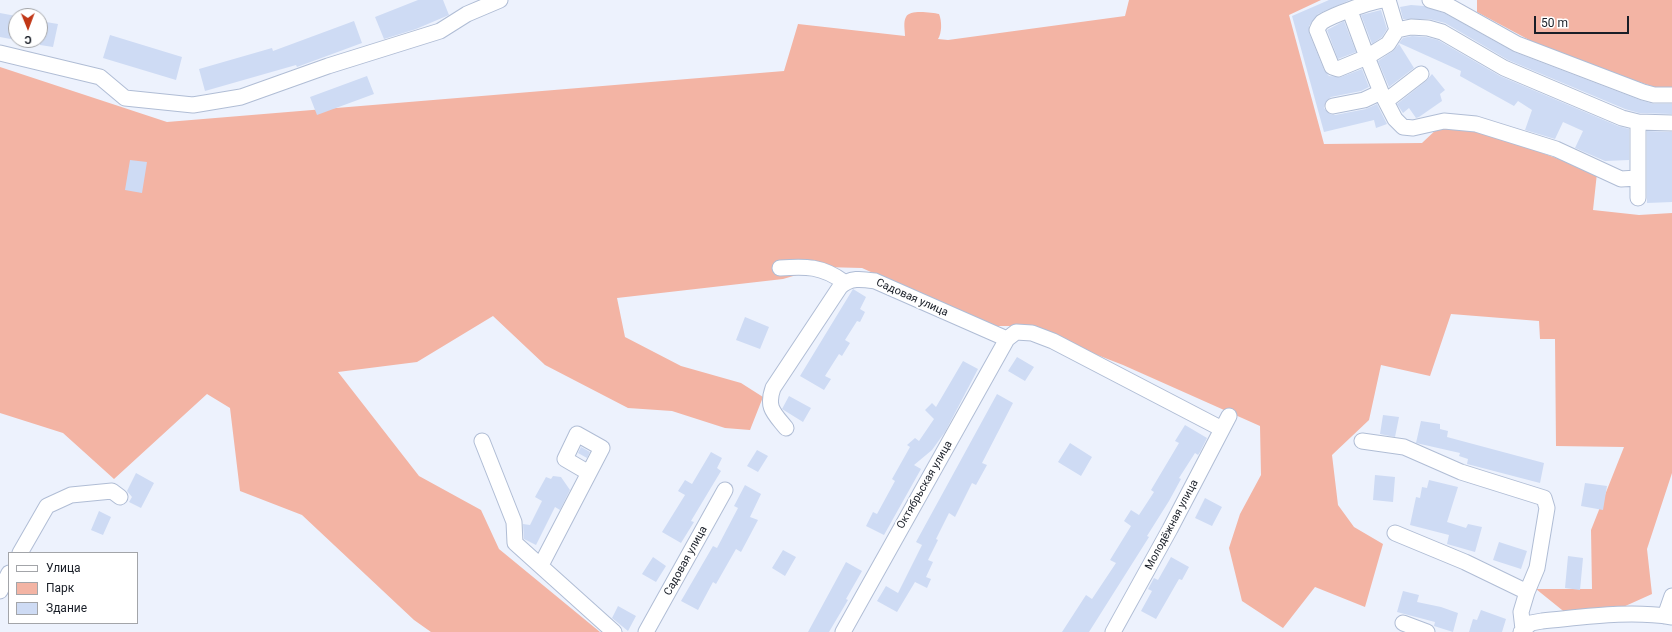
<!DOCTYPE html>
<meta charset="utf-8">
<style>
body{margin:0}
#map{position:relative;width:1672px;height:632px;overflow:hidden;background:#edf2fd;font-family:Roboto,sans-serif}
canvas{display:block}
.legend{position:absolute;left:8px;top:552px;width:130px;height:72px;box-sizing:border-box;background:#fff;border:1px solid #a3a5a9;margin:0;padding:5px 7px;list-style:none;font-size:12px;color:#191e27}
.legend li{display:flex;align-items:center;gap:8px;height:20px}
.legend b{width:20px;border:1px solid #a3a5a9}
.north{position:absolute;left:8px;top:8px;width:40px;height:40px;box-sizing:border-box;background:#fff;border:1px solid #a3a5a9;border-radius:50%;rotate:179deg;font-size:11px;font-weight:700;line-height:16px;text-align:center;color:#191e27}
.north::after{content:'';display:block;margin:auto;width:14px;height:18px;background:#c13716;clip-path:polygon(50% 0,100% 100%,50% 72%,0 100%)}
.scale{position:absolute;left:1534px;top:16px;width:95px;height:18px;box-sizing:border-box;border:2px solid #191e27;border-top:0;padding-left:5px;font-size:12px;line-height:14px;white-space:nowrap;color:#191e27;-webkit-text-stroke:3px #fff;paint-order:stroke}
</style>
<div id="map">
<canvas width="1672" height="632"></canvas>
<ul class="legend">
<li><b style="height:5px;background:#fff"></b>Улица</li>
<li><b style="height:11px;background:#f3b4a4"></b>Парк</li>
<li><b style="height:11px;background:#cedbf4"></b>Здание</li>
</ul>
<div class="north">С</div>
<div class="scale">50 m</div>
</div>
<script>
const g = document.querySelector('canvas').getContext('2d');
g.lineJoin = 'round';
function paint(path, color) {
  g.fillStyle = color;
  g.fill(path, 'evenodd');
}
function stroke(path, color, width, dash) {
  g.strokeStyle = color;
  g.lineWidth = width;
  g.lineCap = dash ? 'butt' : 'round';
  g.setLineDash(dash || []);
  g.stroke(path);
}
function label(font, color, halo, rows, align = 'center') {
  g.font = font + ' Roboto,sans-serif';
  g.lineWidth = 4;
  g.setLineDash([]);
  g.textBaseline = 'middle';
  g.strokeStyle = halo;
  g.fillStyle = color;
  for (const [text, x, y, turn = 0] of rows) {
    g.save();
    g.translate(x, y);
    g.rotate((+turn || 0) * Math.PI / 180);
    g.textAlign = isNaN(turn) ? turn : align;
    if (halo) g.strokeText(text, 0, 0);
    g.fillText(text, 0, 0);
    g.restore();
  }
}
paint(new Path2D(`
 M 1129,0 L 1321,0 L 1289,15 L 1324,144 L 1422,143 L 1439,127 L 1474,128 L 1597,173 L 1593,210 L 1639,215 L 1672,213 L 1672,473 L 1647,549 L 1652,594 L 1612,612 L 1567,614 L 1536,589 L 1592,589 L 1591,530 L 1624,447 L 1556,446 L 1555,339 L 1540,339 L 1539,321 L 1451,314 L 1430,376 L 1381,365 L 1369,420 L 1332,455 L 1338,505 L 1354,527 L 1383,544 L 1365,607 L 1315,587 L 1283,628 L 1242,601 L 1229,548 L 1240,514 L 1261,475 L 1260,426 L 1123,365 L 1023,326 L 991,326 L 862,268 L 824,267 L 783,279 L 617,298 L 625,337 L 681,366 L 741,383 L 763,397 L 750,430 L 725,428 L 672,411 L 628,408 L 545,365 L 493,316 L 417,362 L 338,372 L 419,476 L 481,510 L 499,549 L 600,632 L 431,632 L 414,620 L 302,515 L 240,491 L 230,408 L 207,394 L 114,479 L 63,433 L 0,413 L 0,67 L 167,122 L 784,71 L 798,24 L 905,36 C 905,30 903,22 906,17 C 910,9 932,13 939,14 C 942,21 942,33 938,39 L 948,40 L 1125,16 Z
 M 1477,0 L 1672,0 L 1672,90 L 1664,90 L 1599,69 L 1533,42 L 1477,12 Z`), '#f3b4a4');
paint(new Path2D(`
 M 418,0 L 443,0 L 449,15 L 416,29 L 384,39 L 375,17 Z
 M 1329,0 L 1350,0 L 1318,14 L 1309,26 L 1309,33 L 1324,70 L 1329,76 L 1341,77 L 1362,69 L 1369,87 L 1361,91 L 1331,97 L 1325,103 L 1324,108 L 1330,114 L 1335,115 L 1366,109 L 1377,104 L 1387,124 L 1376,128 L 1374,120 L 1324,132 L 1292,16 Z
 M 1411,5 L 1424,6 L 1444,13 L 1514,52 L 1640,100 L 1654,104 L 1672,104 L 1672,114 L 1639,113 L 1625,109 L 1508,60 L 1445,23 L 1429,19 L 1403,19 L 1400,7 Z
 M 1381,10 L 1387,29 L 1382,37 L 1372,44 L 1361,15 Z
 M 0,13 L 16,16 L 16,40 L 0,37 Z
 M 40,21 L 58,24 L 53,47 L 40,45 Z
 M 354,21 L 362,43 L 297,67 L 296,65 L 205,91 L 199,69 L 272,48 L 273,51 Z
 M 1344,21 L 1356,52 L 1338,59 L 1327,30 Z
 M 110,35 L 182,57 L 176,80 L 103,58 Z
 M 1412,36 L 1426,37 L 1438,40 L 1500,76 L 1618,126 L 1629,129 L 1629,160 L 1605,161 L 1575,148 L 1583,131 L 1563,122 L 1555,139 L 1525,130 L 1532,110 L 1518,101 L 1514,106 L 1460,76 L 1461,71 L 1399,43 L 1403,38 Z
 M 1399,44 L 1414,68 L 1389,87 L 1378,61 L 1393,51 Z
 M 1432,74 L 1445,90 L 1440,94 L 1442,101 L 1419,117 L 1416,118 L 1409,108 L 1403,113 L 1397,104 L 1426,81 Z
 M 367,76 L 374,94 L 317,115 L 310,97 Z
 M 1647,131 L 1672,132 L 1672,202 L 1647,203 Z
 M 130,160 L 147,162 L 142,193 L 125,190 Z
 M 853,289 L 866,297 L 860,309 L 865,312 L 860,322 L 857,321 L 845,340 L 850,343 L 842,356 L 839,354 L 825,376 L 831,379 L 824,390 L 800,376 Z
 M 745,317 L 769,327 L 760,349 L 736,340 Z
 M 1017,357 L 1034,367 L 1025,381 L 1008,371 Z
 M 963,361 L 978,369 L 945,432 L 932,450 L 914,465 L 921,469 L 884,535 L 866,526 L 873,512 L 877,514 L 895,481 L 892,479 L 910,447 L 907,445 L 915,438 L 919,441 L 934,419 L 925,410 L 932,403 L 936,407 Z
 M 997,394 L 1013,403 L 982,463 L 987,465 L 976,485 L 972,483 L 955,517 L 949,513 L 936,539 L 938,540 L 928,560 L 933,562 L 926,577 L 931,579 L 927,588 L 915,582 L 897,612 L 877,601 L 886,586 L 898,593 L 922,545 L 916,542 Z
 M 789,396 L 811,408 L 803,422 L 782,409 Z
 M 1383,415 L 1399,417 L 1395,437 L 1380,434 Z
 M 1421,421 L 1440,424 L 1440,429 L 1448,431 L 1447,437 L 1544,463 L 1540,483 L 1467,464 L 1468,459 L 1459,456 L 1460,453 L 1416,443 Z
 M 1185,425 L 1207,438 L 1200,452 L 1198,455 L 1195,453 L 1179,478 L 1181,479 L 1169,501 L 1147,536 L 1149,537 L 1089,632 L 1062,632 L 1086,595 L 1092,599 L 1116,563 L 1110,560 L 1131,526 L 1124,521 L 1131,510 L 1139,515 L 1154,492 L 1151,490 L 1179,443 L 1175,441 Z
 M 1070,443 L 1092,457 L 1081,476 L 1058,462 Z
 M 581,447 L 590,452 L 587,458 L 578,453 Z
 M 757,450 L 768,456 L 758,472 L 747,466 Z
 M 711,452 L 722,458 L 717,468 L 721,471 L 691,521 L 694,522 L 681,543 L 662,532 L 685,495 L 678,491 L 685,480 L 692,484 Z
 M 136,473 L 154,483 L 141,508 L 129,502 L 132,497 L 127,491 Z
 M 1375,475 L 1395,477 L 1393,502 L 1373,500 Z
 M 553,476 L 561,477 L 570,490 L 560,510 L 555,507 L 536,545 L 524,539 L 523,524 L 530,525 L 542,501 L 535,497 L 546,477 L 551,479 Z
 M 1429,480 L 1458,487 L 1447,522 L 1466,528 L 1468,524 L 1482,527 L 1475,552 L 1447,544 L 1449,535 L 1410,525 L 1416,497 L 1420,498 L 1422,487 L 1427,488 Z
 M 1585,483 L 1607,486 L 1603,510 L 1581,506 Z
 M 745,485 L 761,494 L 750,517 L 758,520 L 741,552 L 736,549 L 716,584 L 713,582 L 698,610 L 681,601 L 713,546 L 717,548 L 738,508 L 734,506 Z
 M 1205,498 L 1222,507 L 1212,526 L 1195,518 Z
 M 99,511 L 111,517 L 103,535 L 91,530 Z
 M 1499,542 L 1527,551 L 1521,569 L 1493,560 Z
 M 783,550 L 796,557 L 785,576 L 772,568 Z
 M 1568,556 L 1583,558 L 1580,590 L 1565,588 Z
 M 653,557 L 666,566 L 656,582 L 642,574 Z
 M 1171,557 L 1189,567 L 1182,580 L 1179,579 L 1156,619 L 1141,611 L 1152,591 L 1148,589 L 1154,578 L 1158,580 Z
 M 846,562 L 862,571 L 846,599 L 848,600 L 829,632 L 808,632 Z
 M 1403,591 L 1419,595 L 1417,602 L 1441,607 L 1458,613 L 1453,632 L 1434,626 L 1435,622 L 1397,612 Z
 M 618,606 L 636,616 L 628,631 L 612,618 Z
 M 1481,610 L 1506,619 L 1502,632 L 1469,632 L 1473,619 L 1477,620 Z`), '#cedbf4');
const minor = new Path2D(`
 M 1388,0 L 1397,30
 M 1430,0 L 1447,5 L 1517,44 L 1643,92 L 1654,95 L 1672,95
 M 1350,11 L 1367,57 L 1338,69 L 1332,67 L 1317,30 C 1318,27 1320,24 1322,22 C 1333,15 1371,1 1384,0
 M 0,53 L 100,77 L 125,98 L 193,105 L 241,97 L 328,66 L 440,31 L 467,14 L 500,0
 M 1386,101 L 1421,74
 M 1333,106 L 1364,100 L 1381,92
 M 1638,122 L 1638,198
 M 1637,178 L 1621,179 L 1556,149 L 1476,124 L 1444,121 L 1413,128 L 1403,127 L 1395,119 L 1381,92 L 1367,57 L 1388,44 L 1397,30 L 1411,27 L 1428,28 L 1442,32 L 1504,68 L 1622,118 L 1638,122 L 1672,123
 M 780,268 C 806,266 822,266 844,282
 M 786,428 C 774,413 766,408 773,388 L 840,287 C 850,277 862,279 875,281 L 1007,339
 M 482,441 L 514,522 L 515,543 L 614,632
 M 1362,441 L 1404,447 L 1461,472 L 1544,498 L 1547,508 L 1537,568 L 1527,592 L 1521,612 L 1523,629
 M 1395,533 L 1465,562 L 1527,592
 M 20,553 L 47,506 L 71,495 L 112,491 L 120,497
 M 541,565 L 602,448 L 577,434 L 565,459 L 589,473
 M 0,591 L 9,573
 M 1665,616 L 1672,596
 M 1403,623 L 1427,632
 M 646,632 L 725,490
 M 843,632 L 1007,339 L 1016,332 L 1032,333 L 1053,341 L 1222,429
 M 1113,632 L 1170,529 L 1229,416
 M 1521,632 L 1531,623 L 1542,621 C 1585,617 1629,610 1672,617`);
stroke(minor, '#b0bdd5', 17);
stroke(minor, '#fff', 15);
label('11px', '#191e27', '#fff', [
 ["Садовая улица",912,298,24],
 ["Октябрьская улица",925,485,-60],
 ["Молодёжная улица",1172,525,-62],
 ["Садовая улица",686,561,-61]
]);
</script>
